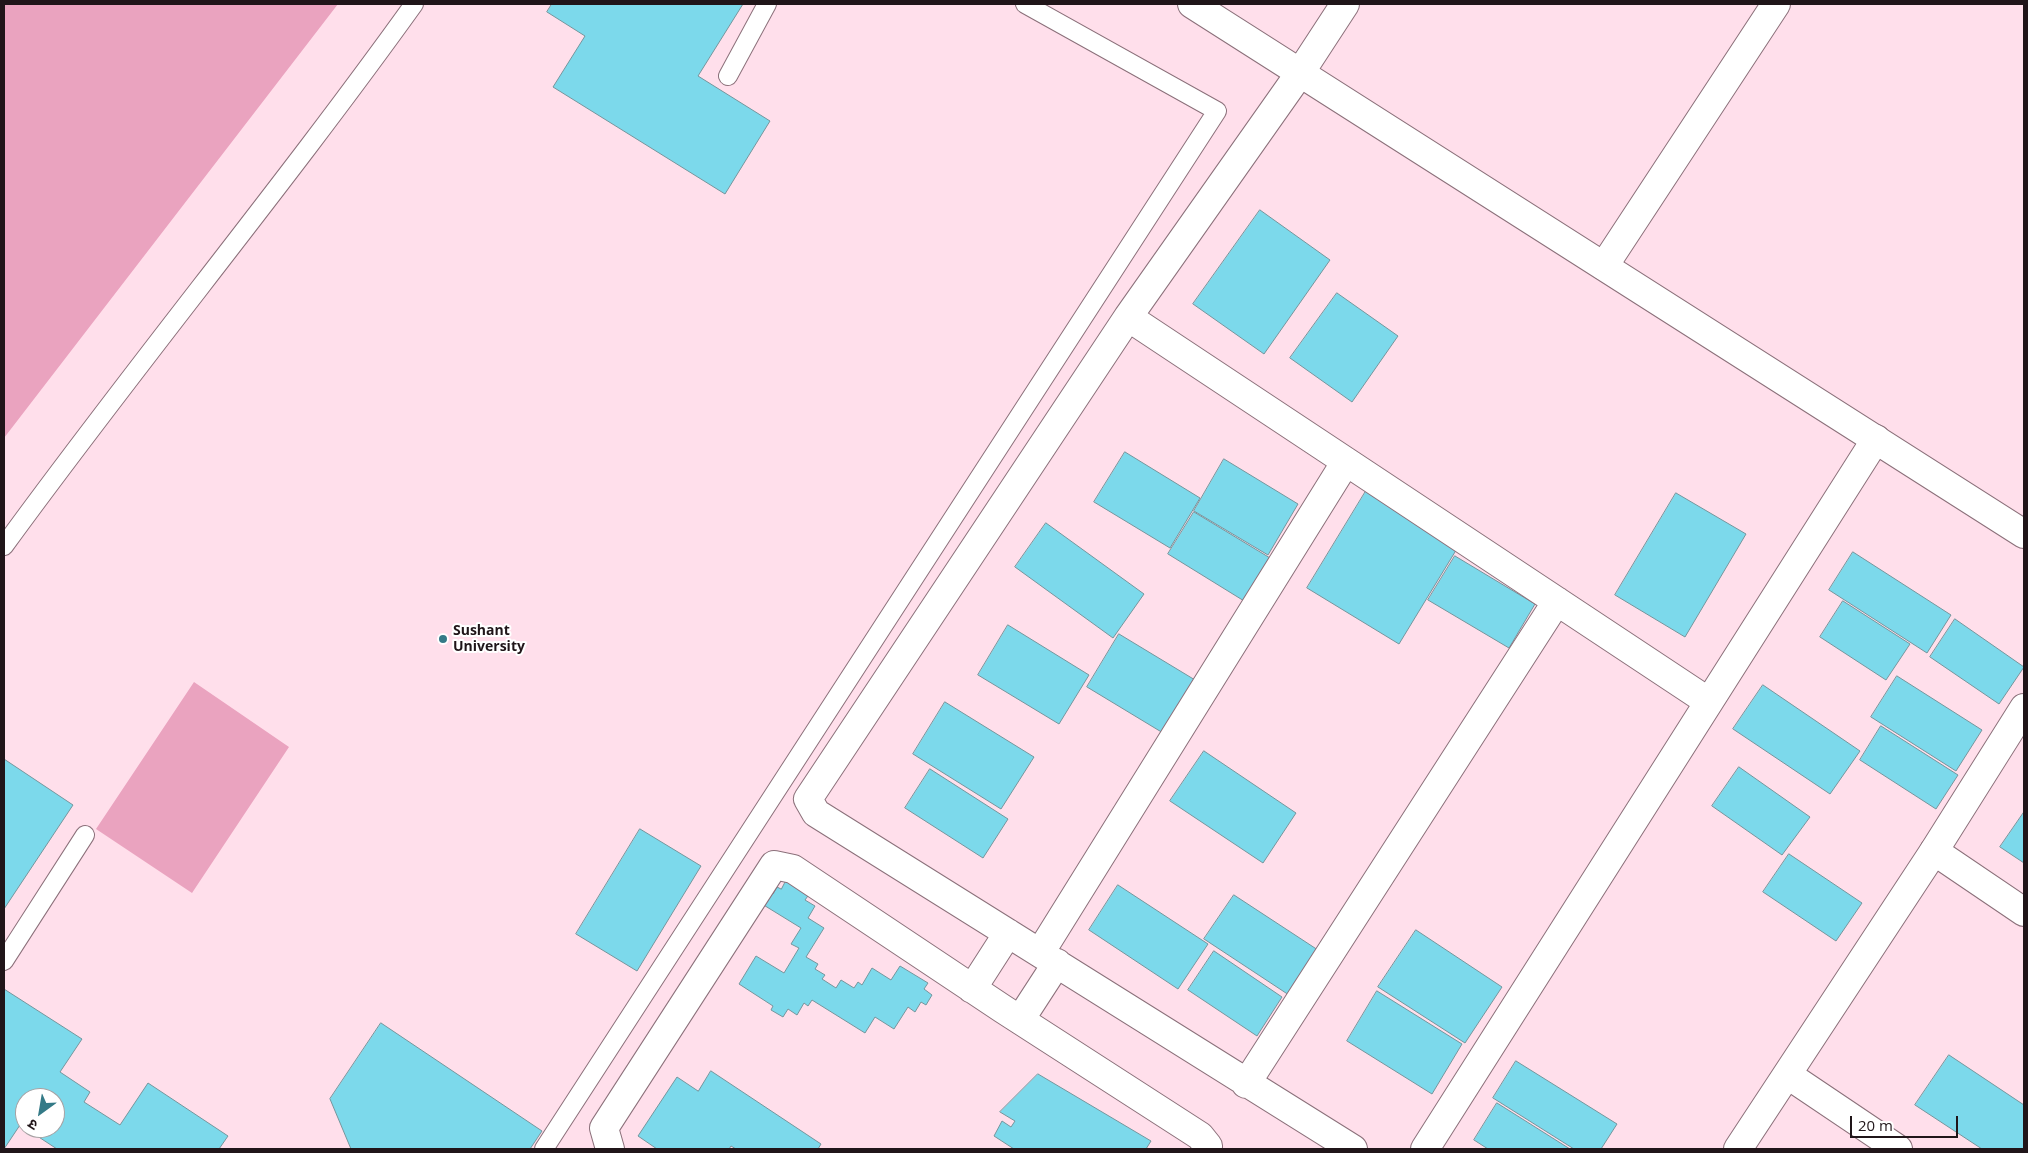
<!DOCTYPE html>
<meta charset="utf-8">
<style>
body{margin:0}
#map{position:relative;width:2028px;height:1153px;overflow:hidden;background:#ffdfeb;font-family:"Open Sans","Noto Sans Devanagari",sans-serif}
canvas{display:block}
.frame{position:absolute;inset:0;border:5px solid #201519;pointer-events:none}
.north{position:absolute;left:15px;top:1088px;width:50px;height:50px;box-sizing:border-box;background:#fff;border:1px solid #a6a1a3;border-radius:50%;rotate:212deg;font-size:14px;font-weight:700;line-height:20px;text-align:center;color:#201519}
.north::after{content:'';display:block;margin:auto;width:18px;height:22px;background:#347a87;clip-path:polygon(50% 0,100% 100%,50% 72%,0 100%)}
.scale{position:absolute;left:1850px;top:1116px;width:108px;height:22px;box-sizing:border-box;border:2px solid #201519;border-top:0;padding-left:6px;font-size:15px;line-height:18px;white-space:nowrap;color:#201519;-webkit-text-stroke:4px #fff;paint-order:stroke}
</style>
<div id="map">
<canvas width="2028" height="1153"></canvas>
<div class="frame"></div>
<div class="north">उ</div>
<div class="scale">20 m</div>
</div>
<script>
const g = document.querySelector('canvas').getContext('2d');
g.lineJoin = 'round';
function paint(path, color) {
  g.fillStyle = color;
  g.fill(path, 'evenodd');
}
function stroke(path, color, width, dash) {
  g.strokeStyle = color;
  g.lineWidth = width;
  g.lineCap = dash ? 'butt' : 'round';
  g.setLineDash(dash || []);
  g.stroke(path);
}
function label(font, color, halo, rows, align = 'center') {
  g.font = font + ' "Open Sans",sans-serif';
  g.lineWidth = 4;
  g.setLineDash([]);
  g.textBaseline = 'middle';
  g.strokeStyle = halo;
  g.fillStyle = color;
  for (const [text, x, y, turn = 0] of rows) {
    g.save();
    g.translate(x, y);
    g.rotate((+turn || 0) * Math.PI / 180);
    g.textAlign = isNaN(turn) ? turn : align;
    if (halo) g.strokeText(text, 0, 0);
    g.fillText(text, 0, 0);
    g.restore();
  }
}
paint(new Path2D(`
 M 4,4 L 338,4 L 4,438 Z
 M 194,682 L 289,747 L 192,893 L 96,829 Z`), '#eaa3bf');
const building = new Path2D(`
 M 552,4 L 743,4 L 698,76 L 770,121 L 725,194 L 553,87 L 585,36 L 547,12 Z
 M 1260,210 L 1330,260 L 1264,354 L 1193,304 Z
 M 1337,293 L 1398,336 L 1352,402 L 1290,358 Z
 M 1125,452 L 1200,498 L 1170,548 L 1094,502 Z
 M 1224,459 L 1298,504 L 1268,555 L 1194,511 Z
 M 1366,491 L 1458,547 L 1399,644 L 1307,588 Z
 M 1676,493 L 1746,534 L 1685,637 L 1615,595 Z
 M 1194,512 L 1275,561 L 1249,604 L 1168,554 Z
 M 1046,523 L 1144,594 L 1113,638 L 1015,567 Z
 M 1853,552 L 1951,615 L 1927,653 L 1829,590 Z
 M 1455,556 L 1535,604 L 1509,648 L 1428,600 Z
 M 1843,601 L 1910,644 L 1886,680 L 1820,637 Z
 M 1955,619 L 2024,667 L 1999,704 L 1930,657 Z
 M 1008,625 L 1089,675 L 1059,724 L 978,675 Z
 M 1119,634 L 1205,686 L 1173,739 L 1087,687 Z
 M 1897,676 L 1982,730 L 1956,771 L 1871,717 Z
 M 1763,685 L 1860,751 L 1830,794 L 1733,729 Z
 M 945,702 L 1034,757 L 1001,809 L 913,754 Z
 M 1881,726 L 1958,775 L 1936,809 L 1860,760 Z
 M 1204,751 L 1296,813 L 1263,863 L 1170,801 Z
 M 4,759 L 73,805 L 4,909 Z
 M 1739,767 L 1810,817 L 1782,855 L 1712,806 Z
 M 930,769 L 1008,819 L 983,858 L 905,808 Z
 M 2024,812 L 2024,863 L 2000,847 Z
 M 640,829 L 701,866 L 637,971 L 576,934 Z
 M 1789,854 L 1862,903 L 1836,941 L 1763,892 Z
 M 787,879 L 810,893 L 805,900 L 815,906 L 808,918 L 824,928 L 806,957 L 818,964 L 815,969 L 825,975 L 822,979 L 836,988 L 841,980 L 854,988 L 858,982 L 862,985 L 872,968 L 891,980 L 900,966 L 928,983 L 924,989 L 932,995 L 926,1005 L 921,1002 L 915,1012 L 908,1007 L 894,1029 L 875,1017 L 865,1033 L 812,1000 L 808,1006 L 804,1003 L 797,1015 L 788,1009 L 783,1017 L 771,1010 L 773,1006 L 739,984 L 756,956 L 784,973 L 799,948 L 791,944 L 801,928 L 762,904 L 765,889 L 773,894 L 777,887 L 781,889 Z
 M 1118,885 L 1208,944 L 1178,989 L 1089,930 Z
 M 1234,895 L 1321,952 L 1292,997 L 1204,939 Z
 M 1416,930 L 1502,987 L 1465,1043 L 1378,987 Z
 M 1214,951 L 1282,997 L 1257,1036 L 1188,990 Z
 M 4,989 L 82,1039 L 60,1072 L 90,1092 L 84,1102 L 120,1125 L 148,1083 L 228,1136 L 219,1149 L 57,1149 L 25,1128 L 55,1128 L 55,1098 L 25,1098 L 25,1128 L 20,1125 L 4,1149 Z
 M 1377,991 L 1462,1044 L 1432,1094 L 1347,1041 Z
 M 381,1023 L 542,1131 L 530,1149 L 351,1149 L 330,1099 Z
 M 1949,1055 L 2024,1105 L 2024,1149 L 1982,1149 L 1915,1105 Z
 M 1516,1061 L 1617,1124 L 1601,1149 L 1574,1149 L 1493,1098 Z
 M 711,1071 L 821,1144 L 818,1149 L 736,1149 L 731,1146 L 729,1149 L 657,1149 L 638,1136 L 677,1077 L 698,1091 Z
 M 1038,1074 L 1151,1141 L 1146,1149 L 1014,1149 L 994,1136 L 1002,1121 L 1011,1127 L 1015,1121 L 1000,1112 Z
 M 1497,1103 L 1570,1149 L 1488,1149 L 1474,1140 Z`);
paint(building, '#7cd9eb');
stroke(building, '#75959c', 1);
const service = new Path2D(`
 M 728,76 L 767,4
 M 4,546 C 137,363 282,188 414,4
 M 4,961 L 85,835
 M 544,1149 L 1217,111 L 1025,4`);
const minor = new Path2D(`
 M 1345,4 L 1300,73 L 1128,317 L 808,799 L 816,813 L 1353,1149
 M 1604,266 L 1776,4
 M 1128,317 L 1709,702
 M 1934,851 L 2024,912
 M 1040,953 L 1345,463
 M 972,989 L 1008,933
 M 1020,1020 L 1057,963
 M 1788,1075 L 1898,1149
 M 1246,1084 L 1557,601
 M 610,1149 L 604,1128 L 774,865 L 793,869 L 1003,1009 L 1200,1136 L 1208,1146 L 1207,1149
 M 1425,1149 L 1876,439`);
const tertiary = new Path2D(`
 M 1192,4 L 2024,534
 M 1738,1149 L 1934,851 L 2024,708`);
stroke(service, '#8b707a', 20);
stroke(minor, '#8b707a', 30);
stroke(tertiary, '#8b707a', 30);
stroke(service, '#fff', 18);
stroke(minor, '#fff', 28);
stroke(tertiary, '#fff', 28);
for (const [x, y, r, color] of [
 [443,639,5,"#347a87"]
]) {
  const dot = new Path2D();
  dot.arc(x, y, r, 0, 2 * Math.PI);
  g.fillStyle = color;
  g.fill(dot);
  stroke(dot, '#fff', 2);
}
label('bold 14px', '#201519', '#fff', [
 ["Sushant",453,631],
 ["University",453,647]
], 'left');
</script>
